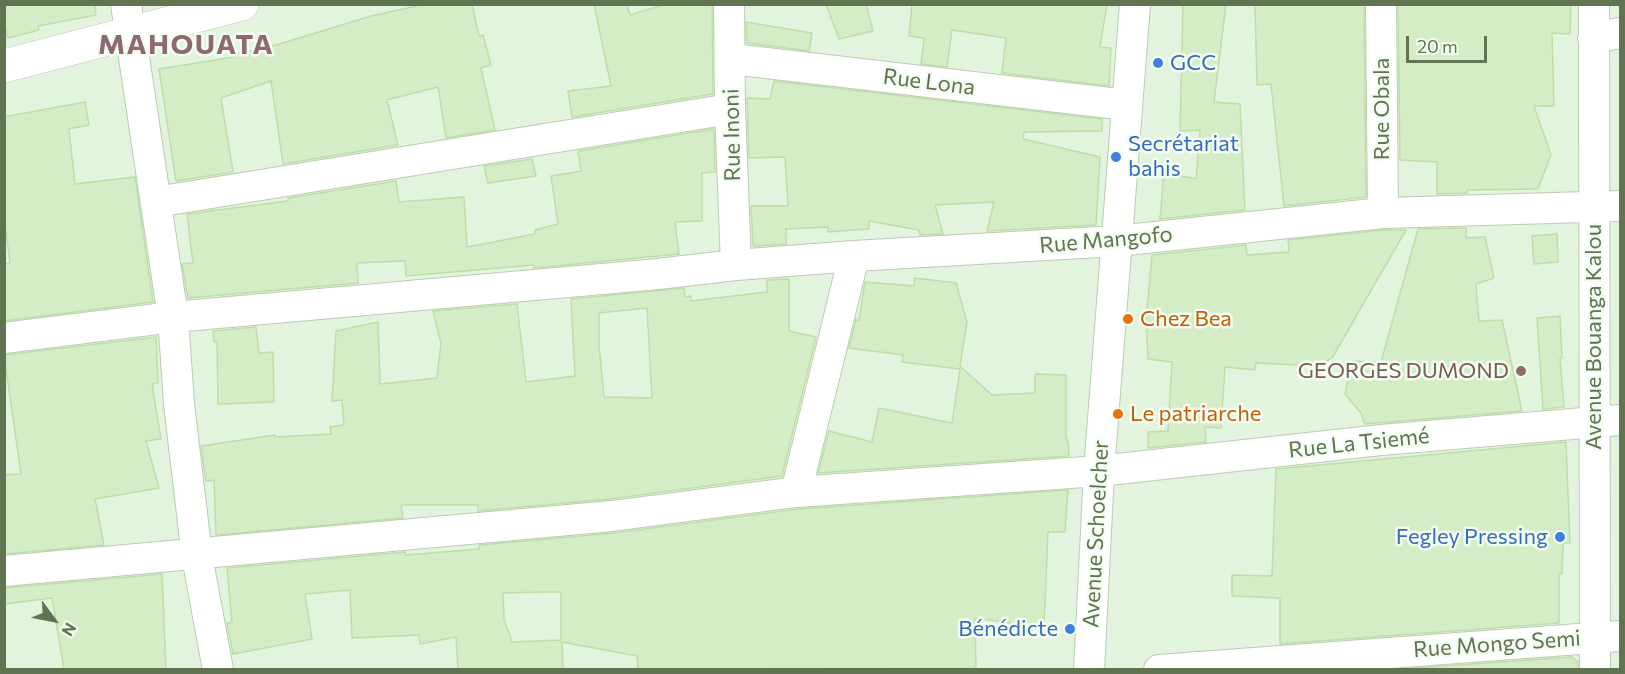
<!DOCTYPE html>
<meta charset="utf-8">
<style>
body{margin:0}
#map{position:relative;width:1625px;height:674px;overflow:hidden;background:#effbec;font-family:Commissioner,sans-serif}
canvas{display:block}
.frame{position:absolute;inset:0;border:6px solid #607451;pointer-events:none}
.north{position:absolute;left:24px;top:590px;width:60px;height:60px;-webkit-text-stroke:4px #f4fdf2;paint-order:stroke;rotate:122deg;font-size:16px;font-weight:700;line-height:24px;text-align:center;color:#607451}
.north::after{content:'';display:block;margin:auto;width:21px;height:27px;background:#607451;clip-path:polygon(50% 0,100% 100%,50% 72%,0 100%)}
.scale{position:absolute;left:1406px;top:36px;width:81px;height:27px;box-sizing:border-box;border:3px solid #607451;border-top:0;padding-left:8px;font-size:18px;line-height:21px;white-space:nowrap;color:#607451;-webkit-text-stroke:4px #f4fdf2;paint-order:stroke}
</style>
<div id="map">
<canvas width="1625" height="674"></canvas>
<div class="frame"></div>
<div class="north">N</div>
<div class="scale">20 m</div>
</div>
<script>
const g = document.querySelector('canvas').getContext('2d');
g.lineJoin = 'round';
function paint(path, color) {
  g.fillStyle = color;
  g.fill(path, 'evenodd');
}
function stroke(path, color, width, dash) {
  g.strokeStyle = color;
  g.lineWidth = width;
  g.lineCap = dash ? 'butt' : 'round';
  g.setLineDash(dash || []);
  g.stroke(path);
}
function label(font, color, halo, rows, align = 'center') {
  g.font = font + ' Commissioner,sans-serif';
  g.lineWidth = 5;
  g.setLineDash([]);
  g.textBaseline = 'middle';
  g.strokeStyle = halo;
  g.fillStyle = color;
  for (const [text, x, y, turn = 0] of rows) {
    g.save();
    g.translate(x, y);
    g.rotate((+turn || 0) * Math.PI / 180);
    g.textAlign = isNaN(turn) ? turn : align;
    if (halo) g.strokeText(text, 0, 0);
    g.fillText(text, 0, 0);
    g.restore();
  }
}
paint(new Path2D(`
 M 5,5 L 1620,5 L 1620,669 L 5,669 Z`), '#e3f4de');
const building = new Path2D(`
 M 4,4 L 95,4 L 96,15 L 38,26 L 39,30 L 8,38 L 4,23 Z
 M 426,4 L 472,4 L 479,36 L 483,35 L 491,65 L 481,68 L 495,130 L 446,138 L 438,87 L 387,100 L 398,145 L 283,164 L 271,81 L 221,98 L 233,172 L 176,181 L 159,69 L 234,57 L 233,54 L 263,49 L 371,16 Z
 M 594,4 L 627,4 L 630,15 L 666,4 L 712,4 L 713,94 L 572,117 L 568,91 L 611,86 Z
 M 826,4 L 866,4 L 873,31 L 839,39 Z
 M 912,4 L 1107,4 L 1100,47 L 1111,48 L 1109,86 L 1002,73 L 1006,38 L 952,30 L 947,67 L 921,64 L 924,38 L 909,36 Z
 M 1183,4 L 1226,4 L 1214,102 L 1240,104 L 1245,210 L 1160,219 L 1164,172 L 1196,179 L 1200,130 L 1180,131 Z
 M 1255,4 L 1364,4 L 1366,197 L 1284,206 L 1271,84 L 1257,85 Z
 M 1398,4 L 1571,4 L 1570,34 L 1552,33 L 1554,106 L 1534,106 L 1551,155 L 1538,189 L 1467,190 L 1467,193 L 1437,194 L 1437,162 L 1400,160 Z
 M 746,22 L 812,33 L 809,51 L 747,43 Z
 M 774,81 L 1102,119 L 1102,131 L 1024,132 L 1023,139 L 1100,157 L 1096,225 L 987,231 L 994,202 L 935,205 L 943,234 L 920,235 L 919,230 L 869,221 L 869,229 L 828,232 L 828,227 L 786,229 L 786,244 L 753,246 L 751,206 L 788,206 L 785,157 L 749,158 L 747,98 L 770,99 Z
 M 85,102 L 89,125 L 69,129 L 75,184 L 135,177 L 153,302 L 4,321 L 4,264 L 10,263 L 4,216 L 4,117 Z
 M 714,129 L 715,172 L 702,173 L 702,221 L 675,222 L 679,254 L 534,268 L 534,265 L 406,276 L 405,261 L 357,263 L 358,283 L 188,298 L 182,264 L 193,263 L 187,214 L 288,201 L 288,198 L 396,181 L 399,202 L 464,197 L 467,247 L 535,234 L 535,230 L 558,224 L 551,176 L 581,171 L 578,151 Z
 M 532,159 L 536,176 L 488,183 L 484,166 Z
 M 1466,228 L 1466,238 L 1485,237 L 1494,278 L 1476,284 L 1479,321 L 1502,320 L 1522,411 L 1365,424 L 1361,413 L 1345,394 L 1352,361 L 1381,362 L 1418,229 Z
 M 1384,230 L 1406,230 L 1332,358 L 1316,366 L 1256,363 L 1255,370 L 1225,367 L 1221,428 L 1205,427 L 1206,442 L 1148,448 L 1148,432 L 1168,431 L 1172,362 L 1148,359 L 1146,318 L 1152,255 L 1246,245 L 1247,255 L 1289,252 L 1288,240 Z
 M 1557,234 L 1558,262 L 1534,264 L 1532,236 Z
 M 915,278 L 956,283 L 967,322 L 960,366 L 992,395 L 1035,393 L 1035,374 L 1066,375 L 1066,440 L 1068,440 L 1069,456 L 818,473 L 829,431 L 872,442 L 879,408 L 952,423 L 960,369 L 902,362 L 903,355 L 849,348 L 856,319 L 859,321 L 865,282 L 914,286 Z
 M 789,279 L 789,331 L 816,337 L 782,476 L 610,499 L 478,511 L 478,505 L 401,505 L 403,518 L 216,535 L 214,480 L 206,481 L 201,446 L 275,435 L 275,437 L 331,434 L 330,427 L 344,425 L 342,400 L 332,401 L 336,331 L 378,322 L 380,384 L 437,378 L 441,343 L 433,311 L 517,304 L 526,382 L 575,376 L 571,299 L 684,288 L 685,297 L 691,296 L 691,301 L 767,292 L 767,280 ZM 647,308 L 652,398 L 604,397 L 599,345 L 599,313 Z
 M 1560,316 L 1562,358 L 1560,358 L 1564,407 L 1543,409 L 1537,318 Z
 M 256,327 L 259,353 L 273,352 L 274,402 L 218,404 L 217,342 L 214,342 L 213,331 Z
 M 156,337 L 158,383 L 152,384 L 161,439 L 146,441 L 159,488 L 95,499 L 104,545 L 4,554 L 4,475 L 21,474 L 4,355 Z
 M 1566,442 L 1570,543 L 1563,543 L 1562,574 L 1559,574 L 1559,623 L 1280,644 L 1280,598 L 1232,596 L 1232,575 L 1272,576 L 1276,469 Z
 M 1068,490 L 1065,532 L 1048,532 L 1044,628 L 975,618 L 976,668 L 638,669 L 637,656 L 562,642 L 563,669 L 458,669 L 456,637 L 420,644 L 419,635 L 352,638 L 350,590 L 305,594 L 312,639 L 233,654 L 227,623 L 232,623 L 227,568 L 405,552 L 406,555 L 479,549 L 479,545 L 614,533 L 798,509 ZM 544,592 L 561,592 L 561,640 L 512,642 L 504,619 L 503,593 Z
 M 162,574 L 166,669 L 64,669 L 52,598 L 4,604 L 4,588 Z
 M 1572,657 L 1578,662 L 1578,669 L 1400,669 Z`);
paint(building, '#d5edc7');
stroke(building, '#bedea9', 1.5);
const minor = new Path2D(`
 M 126,4 L 173,317 L 179,404 L 197,556 L 218,670
 M 729,4 L 730,109 L 736,265
 M 1381,4 L 1383,213
 M 1594,4 L 1595,670
 M 1593,38 L 1620,33
 M 732,59 L 1127,105
 M 156,202 L 730,109
 M 4,338 L 173,317 L 658,274 L 736,265 L 854,256 L 1117,241 L 1383,213 L 1620,206
 M 796,492 L 854,256
 M 4,571 L 612,516 L 796,492 L 1099,471 L 1381,440 L 1620,420
 M 1089,670 L 1099,471 L 1135,4
 M 1159,670 L 1620,636`);
const tertiary = new Path2D(`
 M 4,66 L 242,4`);
stroke(minor, '#bbccb3', 32);
stroke(tertiary, '#bbccb3', 34);
stroke(minor, '#fff', 30);
stroke(tertiary, '#fff', 33);
for (const [x, y, r, color] of [
 [1158,63,6,"#3f7fe0"],
 [1116,157,6,"#3f7fe0"],
 [1128,319,6,"#e8710a"],
 [1521,371,6,"#8d6e63"],
 [1118,414,6,"#e8710a"],
 [1560,537,6,"#3f7fe0"],
 [1070,629,6,"#3f7fe0"]
]) {
  const dot = new Path2D();
  dot.arc(x, y, r, 0, 2 * Math.PI);
  g.fillStyle = color;
  g.fill(dot);
  stroke(dot, '#f4fdf2', 2);
}
label('22px', '#366cbe', '#f4fdf2', [
 ["GCC",1170,63],
 ["Secrétariat",1128,144],
 ["bahis",1128,169],
 ["Fegley Pressing",1548,537,"right"],
 ["Bénédicte",1058,629,"right"]
], 'left');
label('22px', '#607451', '#f4fdf2', [
 ["Rue Lona",929,82,7],
 ["Rue Obala",1382,109,-90],
 ["Rue Inoni",732,135,-91],
 ["Rue Mangofo",1106,240,-5],
 ["Avenue Bouanga Kalou",1594,337,-90],
 ["Rue La Tsiemé",1359,443,-6],
 ["Avenue Schoelcher",1096,534,-87],
 ["Rue Mongo Semi",1497,644,-4]
]);
label('22px', '#c56008', '#f4fdf2', [
 ["Chez Bea",1140,319],
 ["Le patriarche",1130,414]
], 'left');
label('22px', '#785e54', '#f4fdf2', [
 ["GEORGES DUMOND",1509,371]
], 'right');
g.letterSpacing = '1.5px';
label('bold 28px', '#8f696e', '#f4fdf2', [
 ["MAHOUATA",186,45]
]);
g.letterSpacing = '0px';
</script>
